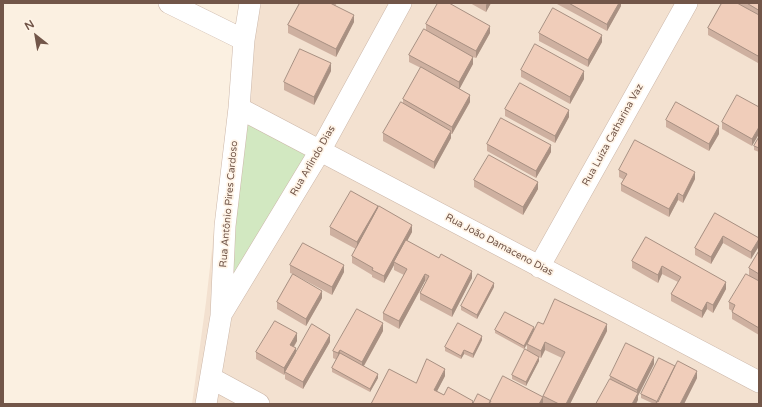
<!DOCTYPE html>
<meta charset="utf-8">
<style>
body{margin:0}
#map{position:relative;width:762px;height:407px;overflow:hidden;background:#fbf0e1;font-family:"Varela Round",sans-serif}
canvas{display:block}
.frame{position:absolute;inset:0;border:4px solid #725649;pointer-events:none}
.north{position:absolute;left:16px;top:16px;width:40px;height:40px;-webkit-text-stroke:3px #fff4e7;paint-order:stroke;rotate:329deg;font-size:11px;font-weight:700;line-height:16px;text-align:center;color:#725649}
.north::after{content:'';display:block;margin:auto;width:14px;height:18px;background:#725649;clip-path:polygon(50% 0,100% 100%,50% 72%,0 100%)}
</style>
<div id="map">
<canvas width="762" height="407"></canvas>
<div class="frame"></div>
<div class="north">N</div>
</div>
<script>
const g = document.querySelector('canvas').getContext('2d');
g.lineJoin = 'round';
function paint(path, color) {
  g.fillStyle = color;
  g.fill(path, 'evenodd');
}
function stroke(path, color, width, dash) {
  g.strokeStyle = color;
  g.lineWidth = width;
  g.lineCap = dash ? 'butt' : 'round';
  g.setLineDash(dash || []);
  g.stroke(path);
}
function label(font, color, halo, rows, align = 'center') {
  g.font = font + ' "Varela Round",sans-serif';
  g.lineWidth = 3.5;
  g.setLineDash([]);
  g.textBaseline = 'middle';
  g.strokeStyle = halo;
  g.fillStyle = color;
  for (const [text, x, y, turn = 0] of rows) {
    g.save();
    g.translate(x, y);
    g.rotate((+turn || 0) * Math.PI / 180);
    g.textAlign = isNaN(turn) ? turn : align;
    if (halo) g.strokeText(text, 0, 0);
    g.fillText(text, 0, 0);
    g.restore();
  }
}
paint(new Path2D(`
 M 240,3 L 759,3 L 759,404 L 192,404 L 206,302 Z`), '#f3e1d0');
paint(new Path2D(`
 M 243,117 L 315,152 L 226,300 Z`), '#d2e8c1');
const minor = new Path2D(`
 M 169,3 L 244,40
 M 239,108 L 759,382
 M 539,267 L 687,3
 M 222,313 L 320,151 L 401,3
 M 211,378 L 259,404
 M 206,404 L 221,316 L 225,226 L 239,108 L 244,40 L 250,3`);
stroke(minor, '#ccb7a9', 22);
stroke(minor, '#fff', 21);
paint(new Path2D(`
 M 300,3 L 337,3 L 335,6 L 354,22 L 336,57 L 288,33 L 288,25 Z
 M 470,3 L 491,3 L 486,12 Z
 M 557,3 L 621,3 L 621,6 L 607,31 L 557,4 Z
 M 722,3 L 759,3 L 759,61 L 758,63 L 708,35 L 708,28 Z
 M 426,24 L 490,33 L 476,58 L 473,57 L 473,64 L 459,89 L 470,102 L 452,134 L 451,134 L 451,138 L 434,169 L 383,141 L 383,133 L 403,104 L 403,99 L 421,68 L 409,62 L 409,55 L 426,30 Z
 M 539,33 L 602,42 L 588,67 L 539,41 Z
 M 521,70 L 584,79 L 570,104 L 521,77 Z
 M 331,71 L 314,105 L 284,90 L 284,82 Z
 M 759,107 L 752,146 L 722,129 L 722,122 Z
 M 505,109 L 569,117 L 555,143 L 505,116 Z
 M 666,120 L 719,134 L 709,151 L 666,127 Z
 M 759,137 L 759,152 L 754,150 L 754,146 Z
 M 487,144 L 551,152 L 536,178 L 487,151 Z
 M 619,170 L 695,179 L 683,203 L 678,200 L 669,217 L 621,191 L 621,184 L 624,180 L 619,177 Z
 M 474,180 L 538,189 L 523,215 L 474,187 Z
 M 378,209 L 412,232 L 407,241 L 472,278 L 452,317 L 420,300 L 420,293 L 426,281 L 425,281 L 399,329 L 383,320 L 383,313 L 404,275 L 394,270 L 394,265 L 384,283 L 372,277 L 372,275 L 352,263 L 352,256 L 356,249 L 330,235 L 330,227 Z
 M 715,213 L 759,238 L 759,246 L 751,259 L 723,243 L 711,264 L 695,255 L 695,248 Z
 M 646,237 L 726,289 L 713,313 L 707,309 L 702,318 L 671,301 L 671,294 L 678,282 L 662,274 L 658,283 L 632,268 L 632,261 Z
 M 759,251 L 759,281 L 749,276 L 749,268 Z
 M 290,265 L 344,272 L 332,295 L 295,275 L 322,298 L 306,326 L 277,309 L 277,302 L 293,274 L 290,273 Z
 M 759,281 L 759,335 L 732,319 L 732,311 L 729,309 L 729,302 Z
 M 494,287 L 477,319 L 461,310 L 461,306 Z
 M 543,324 L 607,331 L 570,404 L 544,404 L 543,403 L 543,404 L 371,404 L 416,383 L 445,376 L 437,391 L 444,395 L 473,403 L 491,401 L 543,396 L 562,358 L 545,350 L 541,358 L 539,357 L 539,361 L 526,386 L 512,379 L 512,375 L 527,350 L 527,345 L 524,349 L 495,333 L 495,330 L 534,329 Z
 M 383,331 L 364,366 L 378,378 L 370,392 L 332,372 L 332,368 L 337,360 L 333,358 L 333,351 Z
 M 482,340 L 473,358 L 464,354 L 461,359 L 445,351 L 445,347 Z
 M 297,341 L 294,347 L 296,353 L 330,342 L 303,389 L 285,379 L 285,374 L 284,375 L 256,359 L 256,352 Z
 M 654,364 L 638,396 L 638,400 L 610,379 L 610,376 Z
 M 697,378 L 684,404 L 654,404 L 641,398 L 641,394 Z`), '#ceb0a0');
paint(new Path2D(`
 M 487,3 L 491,3 L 486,12 L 486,5 Z
 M 619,3 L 621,3 L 621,6 L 607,31 L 607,24 Z
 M 354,15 L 354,22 L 336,57 L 336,49 Z
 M 490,26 L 490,33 L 476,58 L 476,51 Z
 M 602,35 L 602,42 L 588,67 L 588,60 Z
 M 759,54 L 759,61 L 758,63 L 758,56 Z
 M 473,57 L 473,64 L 459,90 L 459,82 Z
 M 331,63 L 331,71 L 314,105 L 314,97 Z
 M 584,71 L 584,79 L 570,104 L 570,97 Z
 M 470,95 L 470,102 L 452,134 L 452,127 Z
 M 569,110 L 569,117 L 555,143 L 555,136 Z
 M 719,126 L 719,134 L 709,151 L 709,144 Z
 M 759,127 L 759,134 L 752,146 L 752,139 Z
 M 451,131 L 451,138 L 434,169 L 434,162 Z
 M 551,145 L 551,152 L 536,178 L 536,171 Z
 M 695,172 L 695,179 L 683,203 L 683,196 Z
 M 538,182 L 538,189 L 523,215 L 523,207 Z
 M 678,193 L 678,200 L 669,217 L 669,209 Z
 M 378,206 L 378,213 L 357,250 L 357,242 Z
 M 412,225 L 412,232 L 395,263 L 394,262 L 394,265 L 384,283 L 384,276 Z
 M 723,236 L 723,243 L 711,264 L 711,257 Z
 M 759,239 L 759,246 L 751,259 L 751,252 Z
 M 344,265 L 344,272 L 332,295 L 332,287 Z
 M 662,266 L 662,274 L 658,283 L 658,275 Z
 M 472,271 L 472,278 L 452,317 L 452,310 Z
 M 425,274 L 425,281 L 399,329 L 399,321 Z
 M 726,282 L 726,289 L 713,313 L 713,305 Z
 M 494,283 L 494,287 L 477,319 L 477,315 Z
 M 322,291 L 322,298 L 306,326 L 306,319 Z
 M 707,302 L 707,309 L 702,318 L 702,311 Z
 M 383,323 L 383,331 L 362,369 L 362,362 Z
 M 607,324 L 607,331 L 570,404 L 566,404 Z
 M 534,327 L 534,331 L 524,349 L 524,346 Z
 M 297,333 L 297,341 L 290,352 L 290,345 Z
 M 330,335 L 330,342 L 303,389 L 303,382 Z
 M 482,336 L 482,340 L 473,358 L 473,354 Z
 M 545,342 L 545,350 L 541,358 L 541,351 Z
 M 296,348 L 296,355 L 285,372 L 284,375 L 284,368 Z
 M 340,350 L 340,357 L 338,360 L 338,353 Z
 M 464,350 L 464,354 L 461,359 L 461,356 Z
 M 539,357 L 539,361 L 526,386 L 526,382 Z
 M 654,357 L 654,364 L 638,396 L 638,400 L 636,404 L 632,404 L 637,394 L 637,390 Z
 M 445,369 L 445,376 L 434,397 L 434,390 Z
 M 697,371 L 697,378 L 684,404 L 680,404 Z
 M 378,374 L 378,378 L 370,392 L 370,389 Z
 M 543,397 L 543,404 L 539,404 Z`), '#a89082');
const building = new Path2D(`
 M 300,3 L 330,3 L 354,15 L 336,49 L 288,25 Z
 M 438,3 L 449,3 L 490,26 L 476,51 L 426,24 Z
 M 569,3 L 619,3 L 607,24 Z
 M 722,3 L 737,3 L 759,15 L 759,54 L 758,56 L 708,28 Z
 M 747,3 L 759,3 L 759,10 Z
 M 553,8 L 602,35 L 588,60 L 539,33 Z
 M 424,29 L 473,57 L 459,82 L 409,55 Z
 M 535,44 L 584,71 L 570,97 L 521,70 Z
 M 300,49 L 331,63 L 314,97 L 284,82 Z
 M 421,67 L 470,95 L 452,127 L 403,99 Z
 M 520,83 L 569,110 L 555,136 L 505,109 Z
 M 737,95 L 759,107 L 759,127 L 752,139 L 722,122 Z
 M 401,102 L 451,131 L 434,162 L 383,133 Z
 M 676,102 L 719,126 L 709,144 L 666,120 Z
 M 501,118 L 551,145 L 536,171 L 487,144 Z
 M 759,137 L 759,148 L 754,146 Z
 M 635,140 L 695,172 L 683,196 L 678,193 L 669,209 L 621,184 L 627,174 L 619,170 Z
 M 489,155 L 538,182 L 523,207 L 474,180 Z
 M 351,191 L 378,206 L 357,242 L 330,227 Z
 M 379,206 L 412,225 L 384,276 L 372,270 L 373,268 L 352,256 Z
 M 715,213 L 759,238 L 759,239 L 751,252 L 723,236 L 711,257 L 695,248 Z
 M 646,237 L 726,282 L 713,305 L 707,302 L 702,311 L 671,294 L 681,277 L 662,266 L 658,275 L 632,261 Z
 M 406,240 L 439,258 L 441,254 L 472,271 L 452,310 L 420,293 L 429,276 L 425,274 L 399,321 L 383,313 L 407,269 L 394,262 Z
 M 303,243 L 344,265 L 332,287 L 290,265 Z
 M 759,251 L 759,274 L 749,268 Z
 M 293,274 L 322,291 L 306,319 L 277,302 Z
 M 478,274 L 494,283 L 477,315 L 461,306 Z
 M 746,274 L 759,281 L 759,328 L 732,312 L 735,305 L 729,302 Z
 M 555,299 L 607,324 L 566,404 L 559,404 L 543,396 L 565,352 L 545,342 L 541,351 L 527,344 L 538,322 L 543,324 Z
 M 357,309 L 383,323 L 362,362 L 340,350 L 338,353 L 333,351 Z
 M 505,312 L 534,327 L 524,346 L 495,330 Z
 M 275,321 L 297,333 L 290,345 L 296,348 L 284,368 L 256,352 Z
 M 458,323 L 482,336 L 473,354 L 464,350 L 461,356 L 445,347 Z
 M 312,324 L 330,335 L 303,382 L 285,372 Z
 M 626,343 L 654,357 L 637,390 L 610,376 Z
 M 525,349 L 539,357 L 526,382 L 512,375 Z
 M 340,353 L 378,374 L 370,389 L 332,368 Z
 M 659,358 L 675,366 L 658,402 L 641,394 Z
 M 427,359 L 445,369 L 434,390 L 444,395 L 448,387 L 473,401 L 472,404 L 371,404 L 389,369 L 416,383 Z
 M 678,361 L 697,371 L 680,404 L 656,404 Z
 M 503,376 L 543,397 L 539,404 L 489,404 Z
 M 610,379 L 638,393 L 632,404 L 596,404 Z
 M 478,394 L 491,401 L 489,404 L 473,404 Z`);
paint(building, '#f0cdba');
stroke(building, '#a89082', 1);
label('10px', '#725649', '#fff4e7', [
 ["Rua Luiza Catharina Vaz",613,135,-61],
 ["Rua Arlindo Dias",313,161,-60],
 ["Rua Antônio Pires Cardoso",229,204,-85],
 ["Rua João Damaceno Dias",499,245,28]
]);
</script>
